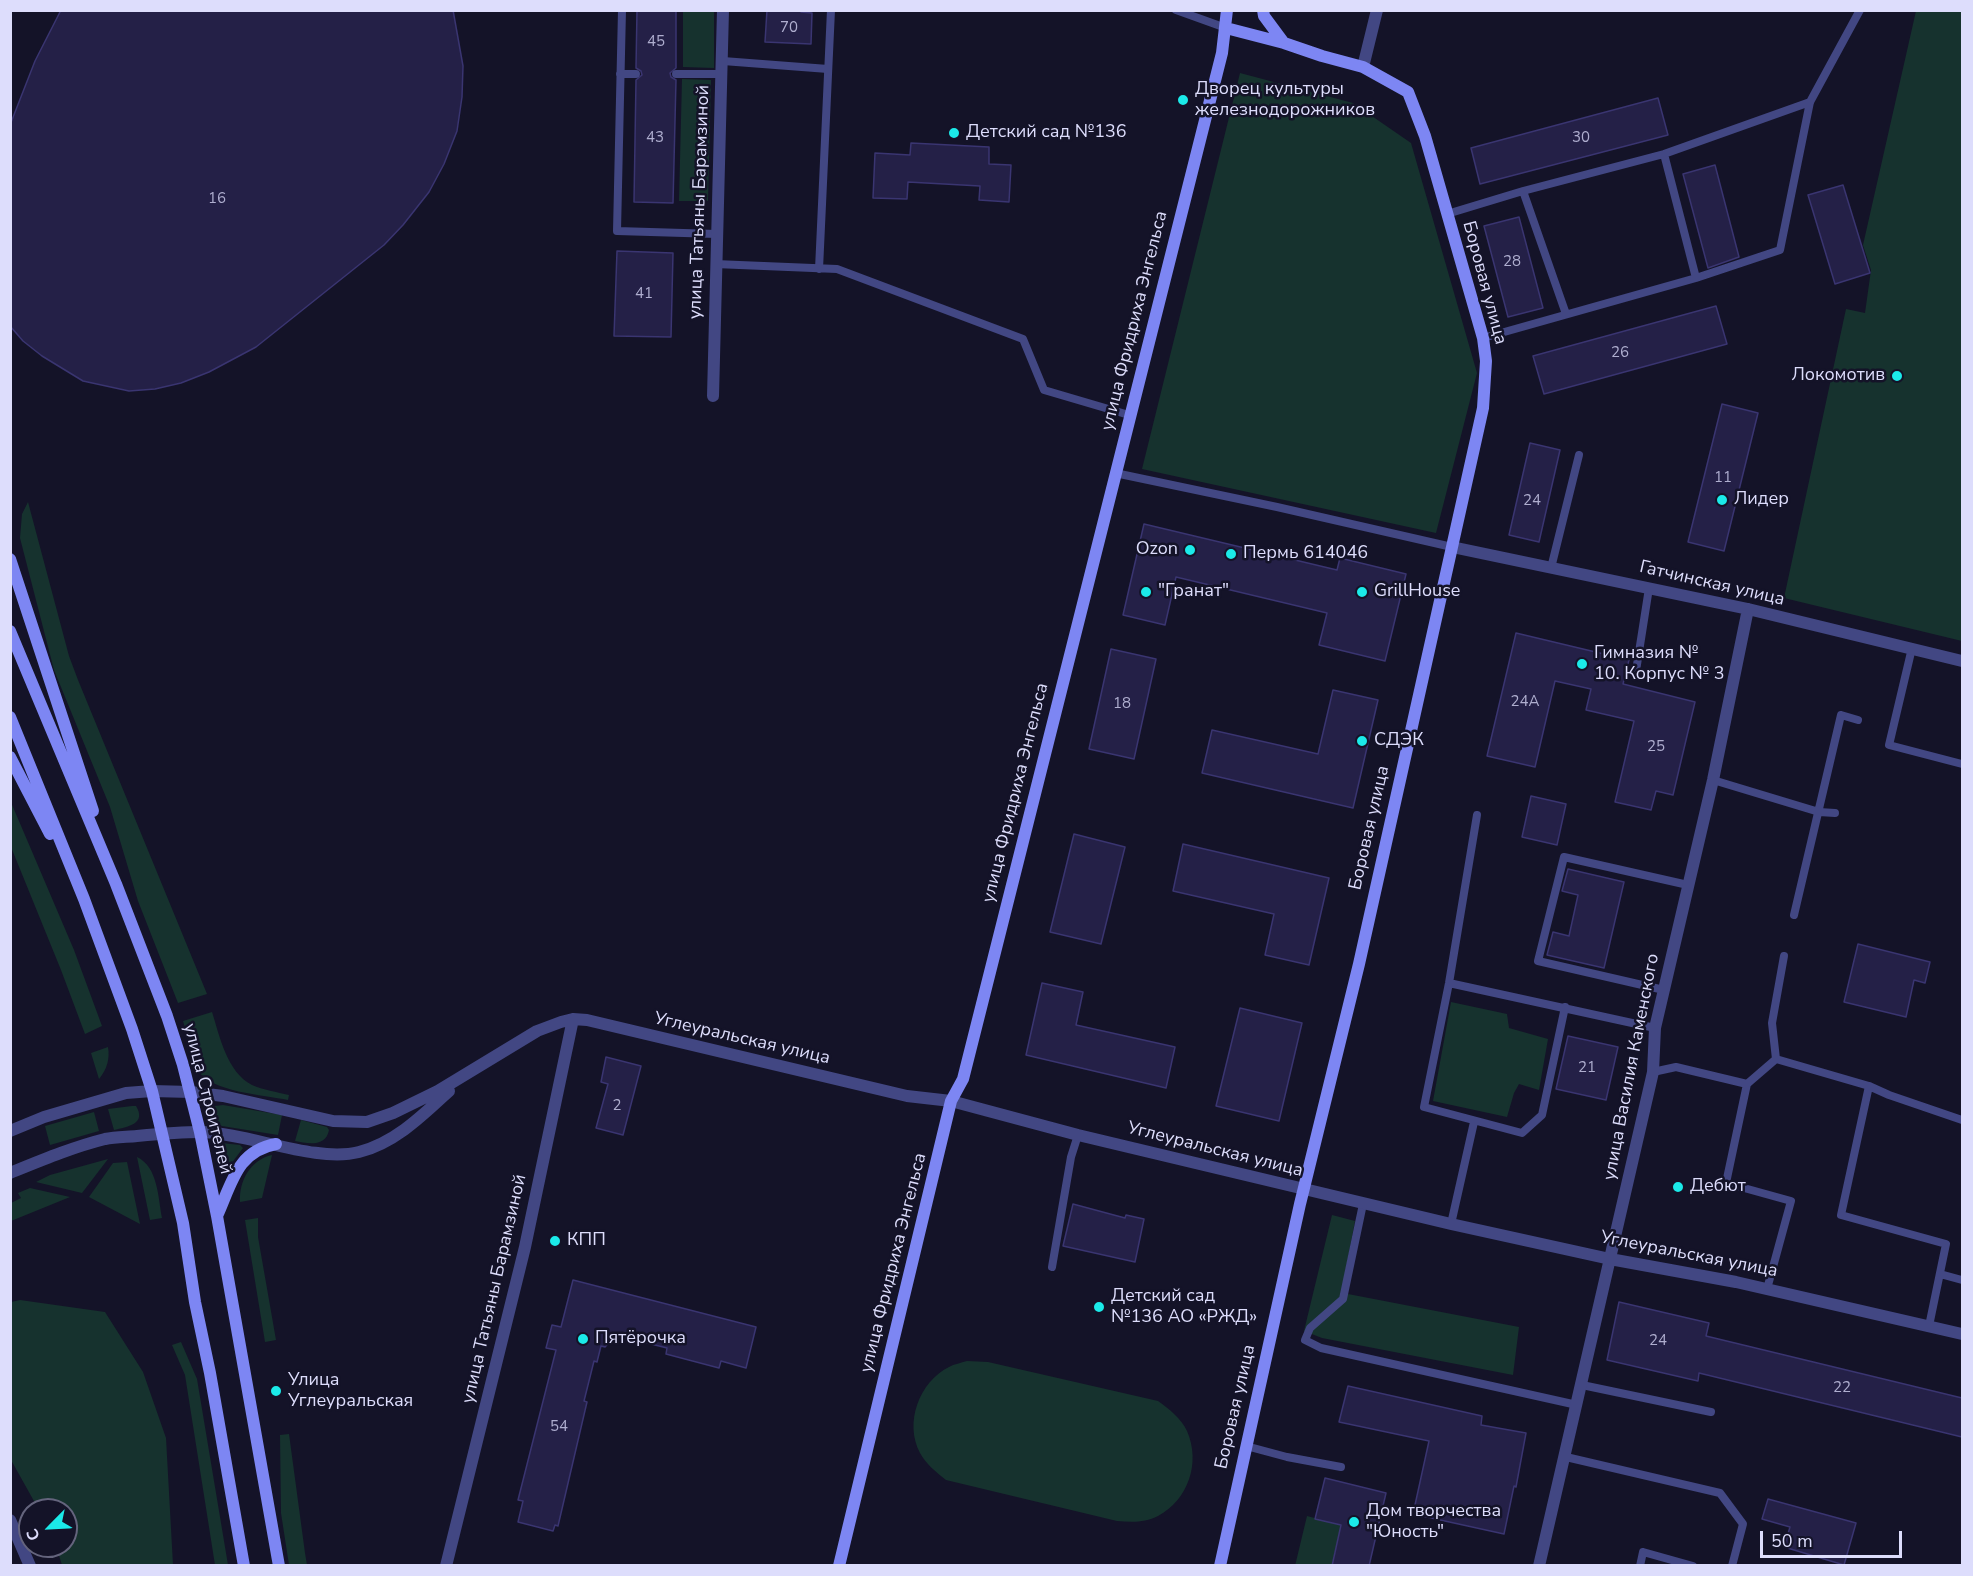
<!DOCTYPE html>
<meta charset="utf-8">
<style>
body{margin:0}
#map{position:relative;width:1973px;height:1576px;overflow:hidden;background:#141328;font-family:"Nunito Sans",sans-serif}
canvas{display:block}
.frame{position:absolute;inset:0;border:12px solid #ddddfc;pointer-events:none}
.north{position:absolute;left:18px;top:1498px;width:60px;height:60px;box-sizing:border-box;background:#141328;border:2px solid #64647d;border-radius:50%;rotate:246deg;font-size:16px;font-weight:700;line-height:24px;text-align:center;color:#ddddfc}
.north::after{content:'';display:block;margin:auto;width:21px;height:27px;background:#1beae9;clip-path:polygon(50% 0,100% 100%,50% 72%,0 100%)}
.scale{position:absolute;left:1760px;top:1531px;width:142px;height:27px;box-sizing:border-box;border:3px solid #ddddfc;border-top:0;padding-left:8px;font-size:18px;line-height:21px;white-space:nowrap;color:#ddddfc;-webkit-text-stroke:4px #141328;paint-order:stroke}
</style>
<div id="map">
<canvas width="1973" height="1576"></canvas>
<div class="frame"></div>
<div class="north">С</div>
<div class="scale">50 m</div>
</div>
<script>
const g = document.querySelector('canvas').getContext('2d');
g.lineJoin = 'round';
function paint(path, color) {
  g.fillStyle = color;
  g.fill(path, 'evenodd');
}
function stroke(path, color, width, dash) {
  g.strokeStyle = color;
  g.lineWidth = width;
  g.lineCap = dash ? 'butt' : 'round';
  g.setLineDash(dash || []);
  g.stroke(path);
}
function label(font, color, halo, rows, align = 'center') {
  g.font = font + ' "Nunito Sans",sans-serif';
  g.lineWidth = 5;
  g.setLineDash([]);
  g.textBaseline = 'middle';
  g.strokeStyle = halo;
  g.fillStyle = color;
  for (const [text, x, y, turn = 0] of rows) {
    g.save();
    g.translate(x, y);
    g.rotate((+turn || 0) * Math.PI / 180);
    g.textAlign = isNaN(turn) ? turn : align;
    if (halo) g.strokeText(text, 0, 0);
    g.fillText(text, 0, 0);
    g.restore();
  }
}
paint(new Path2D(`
 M 683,11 L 714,11 L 714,68 L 683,67 Z
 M 1916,11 L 1962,11 L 1962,641 L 1784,598 L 1846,309 L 1865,313 L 1871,270 L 1863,245 Z
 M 1240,73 L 1353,103 L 1411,143 L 1477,373 L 1436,533 L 1142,469 Z
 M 682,79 L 711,80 L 708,201 L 679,201 Z
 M 28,502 L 69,656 L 78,680 L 207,994 L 178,1003 L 138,901 L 110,807 L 54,670 L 20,538 L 22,514 Z
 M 10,800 L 74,950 L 102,1026 L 85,1034 L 61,970 L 11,847 Z
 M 1451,1002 L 1507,1014 L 1509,1028 L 1548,1039 L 1539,1090 L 1519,1084 L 1514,1093 L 1507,1117 L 1433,1101 Z
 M 212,1012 C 220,1037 227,1072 252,1085 C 263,1090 277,1092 289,1095 L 288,1100 C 264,1095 210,1092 198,1070 C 191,1055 188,1037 183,1021 Z
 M 108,1047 C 110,1059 107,1069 99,1079 L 91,1053 Z
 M 223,1105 L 282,1115 L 278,1135 L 222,1126 L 212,1121 L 209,1113 L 215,1106 Z
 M 132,1106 L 136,1106 C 147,1124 127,1127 114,1130 L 108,1109 Z
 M 94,1112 L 99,1131 L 50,1145 L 45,1126 Z
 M 301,1120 L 327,1127 L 329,1130 C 326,1147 308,1144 295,1141 Z
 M 221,1143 L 240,1145 L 243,1148 L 225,1172 L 222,1171 L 216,1146 L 217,1144 Z
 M 272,1155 L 262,1198 L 240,1202 C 239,1181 250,1160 272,1155 Z
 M 137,1157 C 158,1167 158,1197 162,1218 L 150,1220 Z
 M 108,1159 L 82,1193 L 36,1182 L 50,1175 Z
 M 127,1162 L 140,1224 L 89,1197 L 113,1163 Z
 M 30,1188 L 70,1197 L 11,1221 L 11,1203 L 21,1198 L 18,1193 Z
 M 1332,1215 L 1355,1221 L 1342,1289 L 1348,1294 L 1519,1327 L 1513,1375 L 1322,1338 L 1304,1331 Z
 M 258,1218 L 258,1237 L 276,1340 L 265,1342 L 245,1220 Z
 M 20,1300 L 105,1312 L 143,1372 L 166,1438 L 173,1565 L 62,1565 L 56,1546 L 66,1546 L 66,1510 L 39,1510 L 11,1460 L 11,1302 Z
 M 181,1342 L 197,1379 L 228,1565 L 215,1565 L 185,1375 L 172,1345 Z
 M 967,1361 L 988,1362 L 1158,1401 C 1169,1409 1181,1418 1187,1431 C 1201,1463 1188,1500 1158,1516 C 1145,1523 1131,1522 1117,1521 L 946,1480 C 936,1472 926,1464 920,1453 C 904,1423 919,1382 949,1367 C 954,1364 961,1363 967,1361 Z
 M 289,1434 L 305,1553 L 307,1565 L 289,1565 L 281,1513 L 280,1435 Z
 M 1307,1516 L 1341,1525 L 1332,1565 L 1295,1566 Z`), '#16322e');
const building = new Path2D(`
 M 61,10 L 453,10 L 463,66 L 462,97 L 457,131 L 444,164 L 429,192 L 403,225 L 384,245 L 256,347 L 209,372 L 181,383 L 155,389 L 129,391 L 83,381 L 42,356 L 23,341 L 10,326 L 10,125 L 35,61 Z
 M 637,10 L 676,10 L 676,68 L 670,73 L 671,77 L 676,80 L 673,203 L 634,202 L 636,80 L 642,75 L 641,71 L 636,68 Z
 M 767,10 L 801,10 L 801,12 L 812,13 L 811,44 L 765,42 Z
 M 1658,98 L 1668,135 L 1480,184 L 1471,148 Z
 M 911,143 L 989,147 L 989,164 L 1011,165 L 1009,202 L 979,200 L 980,186 L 908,182 L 907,199 L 873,198 L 875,153 L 910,155 Z
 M 1715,165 L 1739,257 L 1708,268 L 1683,174 Z
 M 1843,185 L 1870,273 L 1835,284 L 1808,195 Z
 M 1519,217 L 1543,308 L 1508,317 L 1484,226 Z
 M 617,251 L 673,253 L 671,337 L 614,336 Z
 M 1716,306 L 1727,344 L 1544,394 L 1533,356 Z
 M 1722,404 L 1758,413 L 1724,551 L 1688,542 Z
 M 1530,443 L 1560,450 L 1539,542 L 1509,535 Z
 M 1144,524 L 1337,570 L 1340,558 L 1406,574 L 1385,661 L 1319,645 L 1327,613 L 1176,577 L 1165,625 L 1123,615 Z
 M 1516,633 L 1629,660 L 1623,684 L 1695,702 L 1673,795 L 1656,791 L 1651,810 L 1615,802 L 1634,721 L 1586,710 L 1591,689 L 1555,681 L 1535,767 L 1487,756 Z
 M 1111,649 L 1156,659 L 1134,759 L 1089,749 Z
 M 1333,690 L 1378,700 L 1353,808 L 1202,773 L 1212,730 L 1318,754 Z
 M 1531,796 L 1566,804 L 1557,845 L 1522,837 Z
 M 1074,834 L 1125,847 L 1101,944 L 1050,932 Z
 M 1183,844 L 1329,878 L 1309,965 L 1265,955 L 1274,914 L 1173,891 Z
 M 1568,869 L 1624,882 L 1604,968 L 1547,955 L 1553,932 L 1569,936 L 1578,895 L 1562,891 Z
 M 1858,944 L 1930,962 L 1925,983 L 1914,980 L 1906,1017 L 1844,1002 Z
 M 1042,983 L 1083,992 L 1076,1025 L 1175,1047 L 1166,1088 L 1026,1055 Z
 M 1240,1008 L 1302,1023 L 1279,1121 L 1216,1106 Z
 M 1568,1036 L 1618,1047 L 1606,1100 L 1556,1089 Z
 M 606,1057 L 641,1066 L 623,1135 L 596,1128 L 608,1084 L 601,1082 Z
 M 1073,1204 L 1125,1218 L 1126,1215 L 1144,1219 L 1135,1262 L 1063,1246 Z
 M 573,1280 L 756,1327 L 746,1368 L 721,1361 L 719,1368 L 666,1354 L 667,1348 L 647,1343 L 648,1338 L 625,1332 L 614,1337 L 605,1347 L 601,1346 L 597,1362 L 594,1361 L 584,1401 L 587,1402 L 558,1526 L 555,1525 L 553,1531 L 518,1522 L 523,1501 L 518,1500 L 556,1350 L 546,1348 L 552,1325 L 561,1327 Z
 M 1619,1302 L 1709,1323 L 1706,1336 L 1962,1398 L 1962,1437 L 1699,1373 L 1698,1381 L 1607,1360 Z
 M 1348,1386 L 1482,1416 L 1481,1425 L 1526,1433 L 1516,1487 L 1514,1486 L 1504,1534 L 1413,1514 L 1429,1441 L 1339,1422 Z
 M 1325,1478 L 1386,1493 L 1369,1566 L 1332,1566 L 1341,1525 L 1315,1519 Z
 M 1768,1499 L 1856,1523 L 1844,1565 L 1784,1547 L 1790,1527 L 1762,1519 Z`);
paint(building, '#242047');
stroke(building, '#3a3571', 1.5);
stroke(new Path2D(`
 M 622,10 L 617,231 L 717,234
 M 1176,10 L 1226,28
 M 723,61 L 828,69
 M 620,74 L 636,74
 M 676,74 L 722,74
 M 1664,154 L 1696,278
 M 1523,191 L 1566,314
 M 1447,214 L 1523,191 L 1664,154 L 1810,102
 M 715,264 L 837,269 L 1023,339 L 1044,390 L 1129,415
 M 819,269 L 831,10
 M 1483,338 L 1696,278 L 1780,250 L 1810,102 L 1860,10
 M 1115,473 L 1277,507 L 1452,547
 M 1551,568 L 1579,455
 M 1912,648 L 1889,745 L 1962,764
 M 1636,671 L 1649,588
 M 1713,780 L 1819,812 L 1835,813
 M 1477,815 L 1449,983 L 1424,1107 L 1522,1133 L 1542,1115 L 1565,1007
 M 1794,915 L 1841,715 L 1858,720
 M 1449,983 L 1655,1028
 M 1664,990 L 1538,961 L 1564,857 L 1688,885
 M 1776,1059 L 1772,1023 L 1784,956
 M 1653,1072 L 1676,1067 L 1747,1084 L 1776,1059 L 1869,1086 L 1889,1095 L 1962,1120
 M 1747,1084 L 1726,1183 L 1791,1201 L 1767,1289
 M 1869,1086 L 1841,1215 L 1946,1244 L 1929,1326
 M 1363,1204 L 1343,1299 L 1310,1328 L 1305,1340 L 1321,1348 L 1577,1405
 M 1451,1224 L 1474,1122
 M 1052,1267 L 1071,1157 L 1078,1135
 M 1940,1274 L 1962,1280
 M 1582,1385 L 1711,1412
 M 1246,1446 L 1287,1457 L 1341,1467
 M 1566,1457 L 1720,1493 L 1743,1524 L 1732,1566
 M 1640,1566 L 1643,1552 L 1693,1566`), '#424783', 8);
stroke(new Path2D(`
 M 1363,67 L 1377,10
 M 713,396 L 723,10
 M 1452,547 L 1748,609 L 1962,661
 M 10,1131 L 44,1117 L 126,1093 L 152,1091 L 191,1092 L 223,1096 L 333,1121 L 367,1122 L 393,1113 L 438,1091 L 537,1031 L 561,1022 L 573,1019 L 587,1020 L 907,1096 L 951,1101 L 1078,1135 L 1451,1224 L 1610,1259 L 1736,1282 L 1962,1334
 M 10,1173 C 42,1160 73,1147 105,1139 C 115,1137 127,1137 137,1136 C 158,1134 180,1132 201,1132 C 249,1133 315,1163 359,1152 C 395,1143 423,1115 449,1091
 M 10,1520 L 30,1566
 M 446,1566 L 525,1247 L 573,1019
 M 1539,1566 L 1653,1072 L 1655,1028 L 1713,780 L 1748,609`), '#424783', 12);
stroke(new Path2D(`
 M 1263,10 L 1264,16 L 1284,43
 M 10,559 L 93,811
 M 10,631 L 116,884 L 167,1016 L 183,1065 L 200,1132 L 217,1216 L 279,1566
 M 10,717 L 84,899 L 132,1029 L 152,1091 L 183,1223 L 195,1302 L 210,1373 L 244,1566
 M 10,757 L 50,834
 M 217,1216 C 232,1183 237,1151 276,1144
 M 839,1566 L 951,1101 L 963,1079 L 1222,53 L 1227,10
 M 1220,1566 L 1300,1204 L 1359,964 L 1483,408 L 1486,361 L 1483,338 L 1425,136 L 1408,92 L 1363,67 L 1322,56 L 1284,43 L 1226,28`), '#7d86f3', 12);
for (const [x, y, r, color] of [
 [1183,100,6,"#1beae9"],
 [954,133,6,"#1beae9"],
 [1897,376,6,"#1beae9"],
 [1722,500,6,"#1beae9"],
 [1190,550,6,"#1beae9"],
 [1231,554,6,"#1beae9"],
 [1146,592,6,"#1beae9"],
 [1362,592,6,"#1beae9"],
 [1582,664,6,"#1beae9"],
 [1362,741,6,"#1beae9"],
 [1678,1187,6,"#1beae9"],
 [555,1241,6,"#1beae9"],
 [1099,1307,6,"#1beae9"],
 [583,1339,6,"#1beae9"],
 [276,1391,6,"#1beae9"],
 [1354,1522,6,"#1beae9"]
]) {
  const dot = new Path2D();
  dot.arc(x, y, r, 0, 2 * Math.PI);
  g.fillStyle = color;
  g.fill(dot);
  stroke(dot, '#141328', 2);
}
label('15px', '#afaecf', null, [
 ["70",789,28],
 ["45",656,42],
 ["43",655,138],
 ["30",1581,138],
 ["16",217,199],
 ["28",1512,262],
 ["41",644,294],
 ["26",1620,353],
 ["11",1723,478],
 ["24",1532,501],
 ["24А",1525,702],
 ["18",1122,704],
 ["25",1656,747],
 ["21",1587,1068],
 ["2",617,1106],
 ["24",1658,1341],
 ["22",1842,1388],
 ["54",559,1427]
]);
label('18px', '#ddddfc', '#141328', [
 ["Дворец культуры",1195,90],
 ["железнодорожников",1195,111],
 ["Детский сад №136",966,133],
 ["Локомотив",1885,376,"right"],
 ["Лидер",1734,500],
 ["Ozon",1178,550,"right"],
 ["Пермь 614046",1243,554],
 ["\"Гранат\"",1158,592],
 ["GrillHouse",1374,592],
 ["Гимназия №",1594,654],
 ["10. Корпус № 3",1594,675],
 ["СДЭК",1374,741],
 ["Дебют",1690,1187],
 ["КПП",567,1241],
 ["Детский сад",1111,1297],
 ["№136 АО «РЖД»",1111,1318],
 ["Пятёрочка",595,1339],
 ["Улица",288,1381],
 ["Углеуральская",288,1402],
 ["Дом творчества",1366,1512],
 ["\"Юность\"",1366,1533]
], 'left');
label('18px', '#ddddfc', '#141328', [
 ["улица Татьяны Барамзиной",700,202,-88],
 ["Боровая улица",1484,283,75],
 ["улица Фридриха Энгельса",1135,321,-76],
 ["Гатчинская улица",1712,584,13],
 ["улица Фридриха Энгельса",1016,793,-76],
 ["Боровая улица",1370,828,-77],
 ["Углеуральская улица",742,1039,13],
 ["улица Василия Каменского",1632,1067,-79],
 ["улица Строителей",207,1099,76],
 ["Углеуральская улица",1215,1150,14],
 ["Углеуральская улица",1689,1255,11],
 ["улица Фридриха Энгельса",894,1263,-76],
 ["улица Татьяны Барамзиной",495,1289,-77],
 ["Боровая улица",1236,1407,-77]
]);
</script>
